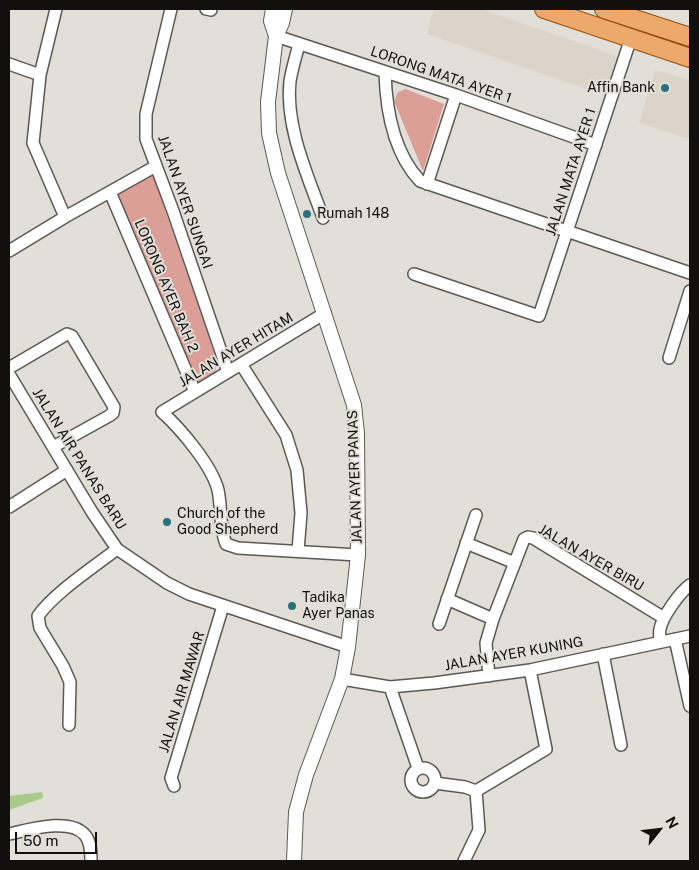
<!DOCTYPE html>
<style>
body{margin:0}
#map{position:relative;width:699px;height:870px;overflow:hidden;background:#e2dfd9;font-family:"Public Sans",sans-serif}
canvas{display:block}
.frame{position:absolute;inset:0;border:10px solid #11100e;pointer-events:none}
.north{position:absolute;left:634px;top:805px;width:50px;height:50px;-webkit-text-stroke:4px #e2dfd9;paint-order:stroke;rotate:61deg;font-size:14px;font-weight:700;line-height:20px;text-align:center;color:#11100e}
.north::after{content:'';display:block;margin:auto;width:18px;height:22px;background:#11100e;clip-path:polygon(50% 0,100% 100%,50% 72%,0 100%)}
.scale{position:absolute;left:15px;top:832px;width:82px;height:22px;box-sizing:border-box;border:2px solid #11100e;border-top:0;padding-left:6px;font-size:15px;line-height:18px;white-space:nowrap;color:#11100e;-webkit-text-stroke:4px #e2dfd9;paint-order:stroke}
</style>
<div id="map">
<canvas width="699" height="870"></canvas>
<div class="frame"></div>
<div class="north">N</div>
<div class="scale">50 m</div>
</div>
<script>
const g = document.querySelector('canvas').getContext('2d');
g.lineJoin = 'round';
function paint(path, color) {
  g.fillStyle = color;
  g.fill(path, 'evenodd');
}
function stroke(path, color, width, dash) {
  g.strokeStyle = color;
  g.lineWidth = width;
  g.lineCap = dash ? 'butt' : 'round';
  g.setLineDash(dash || []);
  g.stroke(path);
}
function label(font, color, halo, rows, align = 'center') {
  g.font = font + ' "Public Sans",sans-serif';
  g.lineWidth = 4;
  g.setLineDash([]);
  g.textBaseline = 'middle';
  g.strokeStyle = halo;
  g.fillStyle = color;
  for (const [text, x, y, turn = 0] of rows) {
    g.save();
    g.translate(x, y);
    g.rotate((+turn || 0) * Math.PI / 180);
    g.textAlign = isNaN(turn) ? turn : align;
    if (halo) g.strokeText(text, 0, 0);
    g.fillText(text, 0, 0);
    g.restore();
  }
}
paint(new Path2D(`
 M 434,9 L 481,9 L 620,57 L 607,96 L 427,34 Z
 M 655,70 L 690,80 L 690,139 L 639,123 Z`), '#dcd4c8');
paint(new Path2D(`
 M 406,89 L 444,104 L 423,171 L 394,101 L 398,92 Z
 M 153,175 L 217,361 L 215,373 L 200,383 L 196,381 L 116,194 Z`), '#dc9f98');
paint(new Path2D(`
 M 42,792 L 43,798 L 9,810 L 9,796 Z`), '#aaca8c');
const minor = new Path2D(`
 M 56,9 L 40,75 L 33,143 L 65,217
 M 171,9 L 146,114 L 146,139 L 173,211 L 228,372
 M 206,9 L 211,10
 M 276,36 L 456,95 L 596,145
 M 299,44 C 296,56 292,69 290,81 C 285,127 308,176 323,218
 M 9,64 L 40,75
 M 385,72 C 386,110 393,152 420,181 L 690,273
 M 427,184 L 456,95
 M 110,192 L 195,392
 M 9,251 L 65,217 L 156,166
 M 414,274 L 539,316 L 631,38
 M 325,313 L 162,412 C 181,429 212,466 218,490 C 222,509 219,526 226,544 L 238,548 L 358,555
 M 669,358 L 690,291
 M 241,364 L 286,435 L 297,470 L 301,513 L 298,551
 M 9,368 L 67,334 L 72,336 L 114,407 L 113,413 L 109,416 L 53,447
 M 9,374 L 92,512 L 117,549 L 167,583 L 189,594 L 348,647
 M 9,507 L 67,470
 M 466,543 L 515,563
 M 447,599 L 493,619
 M 439,624 L 476,515
 M 675,639 L 690,706
 M 660,642 C 660,638 659,633 660,629 C 662,617 680,592 690,585
 M 603,654 L 621,745
 M 489,676 L 486,643 L 493,619 L 524,539 L 528,537 L 533,538 L 664,618
 M 342,679 L 390,687 L 434,683 L 530,670 L 690,636
 M 390,687 L 418,768
 M 69,725 L 70,682 L 63,666 L 40,628 L 38,616 C 54,593 94,567 117,549
 M411 780a12 12 0 1 1 24 0a12 12 0 1 1-24 0Z
 M 435,783 L 465,787 L 476,791 L 479,830 L 464,861
 M 174,786 L 171,778 L 223,606
 M 476,791 L 546,749 L 530,670
 M 9,834 C 28,830 70,817 85,835 C 91,842 91,853 91,861`);
const tertiary = new Path2D(`
 M 273,9 L 271,21 L 276,36
 M 285,9 L 282,23 L 276,36 L 268,102 L 269,133 L 278,173 L 354,405 L 357,433 L 358,555 L 348,647 L 342,679 L 306,775 L 296,812 L 294,861`);
const primary = new Path2D(`
 M 544,9 L 690,58
 M 604,9 L 690,37`);
stroke(minor, '#5c5954', 14);
stroke(tertiary, '#5c5954', 16);
stroke(primary, '#984e0a', 20);
stroke(minor, '#fff', 11);
stroke(tertiary, '#fff', 14);
stroke(primary, '#eda96b', 18);
for (const [x, y, r, color] of [
 [665,88,5,"#2a727c"],
 [307,214,5,"#2a727c"],
 [167,522,5,"#2a727c"],
 [292,606,5,"#2a727c"]
]) {
  const dot = new Path2D();
  dot.arc(x, y, r, 0, 2 * Math.PI);
  g.fillStyle = color;
  g.fill(dot);
  stroke(dot, '#e2dfd9', 2);
}
label('14px', '#11100e', '#e2dfd9', [
 ["LORONG MATA AYER 1",441,75,19],
 ["JALAN MATA AYER 1",571,172,-72],
 ["JALAN AYER SUNGAI",185,202,71],
 ["LORONG AYER BAH 2",166,286,67],
 ["JALAN AYER HITAM",236,350,-31],
 ["JALAN AIR PANAS BARU",79,459,58],
 ["JALAN AYER PANAS",355,477,-92],
 ["JALAN AYER BIRU",591,558,30],
 ["JALAN AYER KUNING",514,654,-10],
 ["JALAN AIR MAWAR",182,692,-73]
]);
label('14px', '#11100e', '#e2dfd9', [
 ["Affin Bank",655,88,"right"],
 ["Rumah 148",317,214],
 ["Church of the",177,514],
 ["Good Shepherd",177,530],
 ["Tadika",302,598],
 ["Ayer Panas",302,614]
], 'left');
</script>
